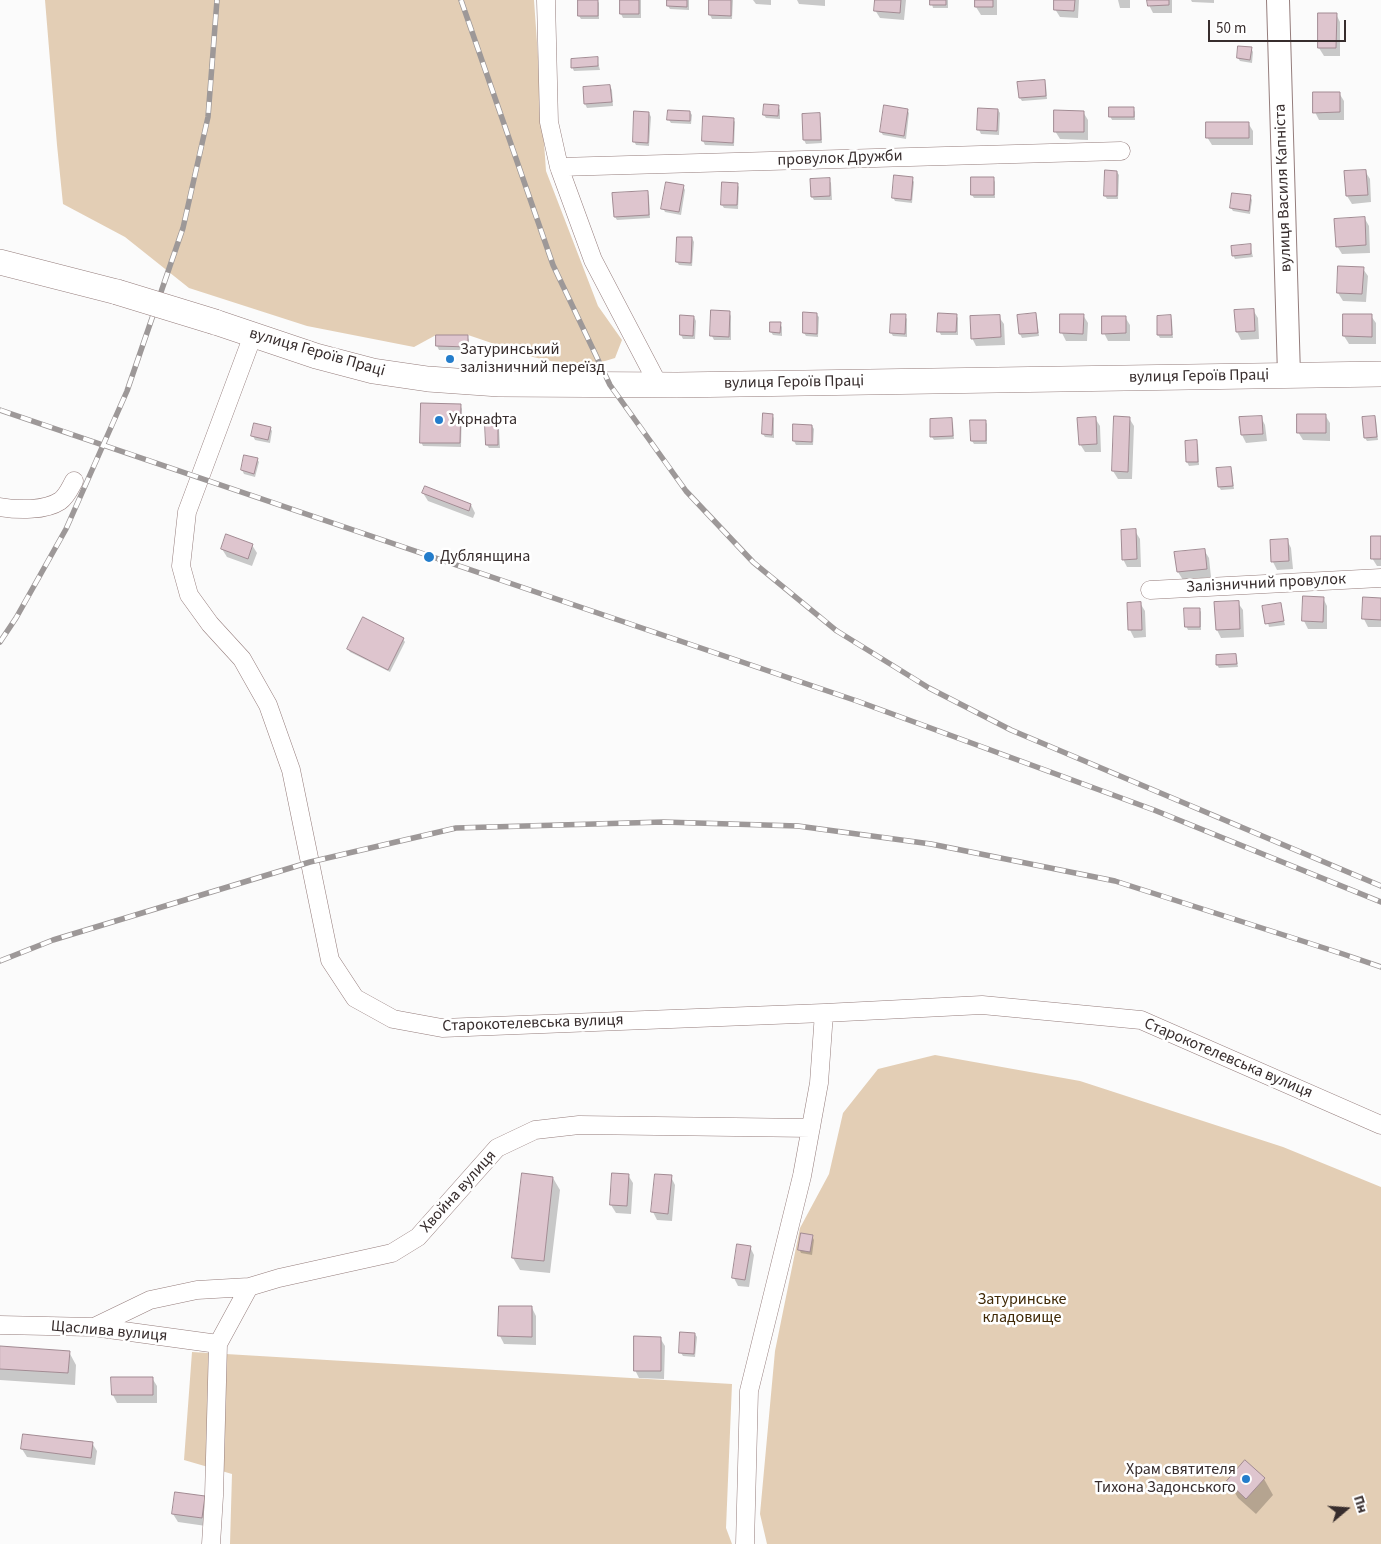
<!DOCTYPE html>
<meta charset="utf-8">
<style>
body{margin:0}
#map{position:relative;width:1381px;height:1544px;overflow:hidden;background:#fbfbfb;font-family:"Source Sans 3",sans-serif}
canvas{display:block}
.north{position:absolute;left:1321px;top:1484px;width:50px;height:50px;-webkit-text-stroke:4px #fff;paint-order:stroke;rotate:72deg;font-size:14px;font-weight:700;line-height:20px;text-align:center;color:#372d2d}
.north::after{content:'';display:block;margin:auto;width:18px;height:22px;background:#372d2d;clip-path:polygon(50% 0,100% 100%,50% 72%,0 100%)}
.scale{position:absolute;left:1208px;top:20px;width:138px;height:22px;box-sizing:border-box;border:2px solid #372d2d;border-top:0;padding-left:6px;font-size:15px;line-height:18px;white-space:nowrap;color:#372d2d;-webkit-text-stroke:4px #fff;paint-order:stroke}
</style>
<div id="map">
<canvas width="1381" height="1544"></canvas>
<div class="north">Пн</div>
<div class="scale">50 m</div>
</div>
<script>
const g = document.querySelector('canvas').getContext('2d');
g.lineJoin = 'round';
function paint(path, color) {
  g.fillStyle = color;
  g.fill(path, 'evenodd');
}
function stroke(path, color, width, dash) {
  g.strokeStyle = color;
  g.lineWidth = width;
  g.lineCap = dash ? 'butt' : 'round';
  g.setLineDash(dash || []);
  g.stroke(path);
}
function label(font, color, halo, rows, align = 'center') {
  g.font = font + ' "Source Sans 3",sans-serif';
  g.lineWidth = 5;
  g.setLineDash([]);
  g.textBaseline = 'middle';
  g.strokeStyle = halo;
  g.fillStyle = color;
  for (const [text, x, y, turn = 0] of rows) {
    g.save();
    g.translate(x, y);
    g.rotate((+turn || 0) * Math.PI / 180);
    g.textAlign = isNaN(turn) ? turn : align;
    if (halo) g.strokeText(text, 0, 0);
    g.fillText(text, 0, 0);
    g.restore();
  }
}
paint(new Path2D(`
 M 45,0 L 534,0 L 546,171 L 598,306 L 622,340 L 615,358 L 582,368 L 533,357 L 468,335 L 436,335 L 414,347 L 307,326 L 189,288 L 125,237 L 63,204 L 57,145 Z
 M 935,1055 L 1080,1081 L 1283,1147 L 1381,1187 L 1381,1544 L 767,1544 L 760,1514 L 775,1351 L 800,1228 L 829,1174 L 843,1113 L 878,1069 Z
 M 192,1352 L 732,1384 L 726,1528 L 732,1544 L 230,1544 L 232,1474 L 184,1460 Z`), '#e3ceb5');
paint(new Path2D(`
 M 579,0 L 597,0 L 599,3 L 599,19 L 581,19 L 579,16 Z
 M 621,0 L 641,0 L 641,18 L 623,18 L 621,14 Z
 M 668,0 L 689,0 L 689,10 L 670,9 L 668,6 Z
 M 710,0 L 733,0 L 732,19 L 712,19 L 710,15 Z
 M 753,0 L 771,0 L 771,5 L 756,4 Z
 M 797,0 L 825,0 L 825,6 L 799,4 Z
 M 876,0 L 906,0 L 904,20 L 880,18 L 875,10 Z
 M 931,0 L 948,0 L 948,8 L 933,8 Z
 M 976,0 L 997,0 L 997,15 L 981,15 L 976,7 Z
 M 1056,0 L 1079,0 L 1078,18 L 1060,17 L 1055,9 Z
 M 1118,0 L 1130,0 L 1130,8 L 1120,8 Z
 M 1149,0 L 1172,0 L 1172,13 L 1153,13 L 1149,5 Z
 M 1191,0 L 1214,0 L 1214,3 L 1192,2 Z
 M 1336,14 L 1340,22 L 1340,56 L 1324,56 L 1319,48 Z
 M 1251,48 L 1253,52 L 1252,63 L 1240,61 L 1238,58 Z
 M 597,59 L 600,70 L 574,71 L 572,67 Z
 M 1044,81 L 1046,85 L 1047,99 L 1022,101 L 1020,98 Z
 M 610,86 L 612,90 L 613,106 L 587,108 L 585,104 L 584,88 Z
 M 1339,93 L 1344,101 L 1344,120 L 1319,120 L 1315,112 Z
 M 778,106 L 780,110 L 780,119 L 766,118 L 764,115 Z
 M 1133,108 L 1135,112 L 1135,120 L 1112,120 L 1110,116 Z
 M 907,110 L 909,113 L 906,139 L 883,135 L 881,132 Z
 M 998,110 L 1000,113 L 999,135 L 981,134 L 979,130 Z
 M 690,112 L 692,115 L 691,124 L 671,123 L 669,120 Z
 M 1083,112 L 1088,120 L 1088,140 L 1060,139 L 1055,131 Z
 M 649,113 L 651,117 L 649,146 L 636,145 L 634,141 Z
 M 819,114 L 821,118 L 822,143 L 806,144 L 804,140 L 804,115 Z
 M 733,119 L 735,122 L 734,146 L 705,145 L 703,141 Z
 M 1248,123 L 1253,131 L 1253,145 L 1212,145 L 1207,137 Z
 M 1365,171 L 1370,179 L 1371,202 L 1352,204 L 1347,196 Z
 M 1117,172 L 1119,175 L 1118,199 L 1107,199 L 1105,196 Z
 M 993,178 L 995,182 L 995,198 L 974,198 L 972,195 Z
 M 912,179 L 914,182 L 912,203 L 895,201 L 893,197 Z
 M 829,180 L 831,183 L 832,200 L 814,200 L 812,197 Z
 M 737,184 L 739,187 L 738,209 L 724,208 L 722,205 Z
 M 683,186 L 685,190 L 681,215 L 665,212 L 663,208 Z
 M 647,192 L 649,196 L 650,218 L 617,220 L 615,217 Z
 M 1250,196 L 1252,200 L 1250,214 L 1233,211 L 1231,208 Z
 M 1365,219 L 1369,226 L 1370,253 L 1342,254 L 1337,246 Z
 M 692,238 L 694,242 L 692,266 L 679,265 L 677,262 Z
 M 1250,245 L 1253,257 L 1235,259 L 1233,255 Z
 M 1363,269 L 1368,276 L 1366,302 L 1343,301 L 1338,293 Z
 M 1253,310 L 1258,318 L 1259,339 L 1241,340 L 1237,332 Z
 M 713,312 L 729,312 L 731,316 L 731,340 L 714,340 L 712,336 Z
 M 816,314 L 819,317 L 818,337 L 806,336 L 804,333 Z
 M 1035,314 L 1037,318 L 1039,336 L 1022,338 L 1020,334 L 1018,316 Z
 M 956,315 L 958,318 L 958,335 L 941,335 L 939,331 Z
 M 1083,315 L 1088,323 L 1087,341 L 1066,341 L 1062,333 Z
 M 905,316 L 907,319 L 907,337 L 893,336 L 891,333 Z
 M 1170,316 L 1172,320 L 1173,338 L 1160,338 L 1158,335 Z
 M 1371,316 L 1376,323 L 1376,344 L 1349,344 L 1344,336 Z
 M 694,317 L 696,321 L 695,339 L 683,339 L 681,335 Z
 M 999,317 L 1004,324 L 1005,345 L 976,346 L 972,338 Z
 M 1125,317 L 1130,325 L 1130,341 L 1108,341 L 1104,333 Z
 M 780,324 L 782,327 L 782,336 L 773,335 L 771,332 Z
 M 437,336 L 467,336 L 469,340 L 469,350 L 439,350 L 437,346 Z
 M 460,405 L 462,409 L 461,447 L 423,446 L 421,442 Z
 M 772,415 L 774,418 L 774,438 L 765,437 L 763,434 Z
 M 1325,415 L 1330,423 L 1330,441 L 1303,440 L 1298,432 Z
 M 1261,417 L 1265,425 L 1267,441 L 1246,443 L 1242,435 Z
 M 1374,417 L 1376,420 L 1378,440 L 1367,441 L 1365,438 Z
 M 1095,418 L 1100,426 L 1101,452 L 1085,452 L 1080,444 Z
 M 1129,418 L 1134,426 L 1132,479 L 1118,479 L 1113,471 Z
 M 951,420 L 953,423 L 954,439 L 934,440 L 932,437 L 931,421 Z
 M 985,421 L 987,424 L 987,444 L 974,444 L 972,441 Z
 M 497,425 L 499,428 L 500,448 L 489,448 L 487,445 Z
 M 812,426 L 814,429 L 813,445 L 796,445 L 794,441 Z
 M 270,428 L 272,431 L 270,443 L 255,440 L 253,436 Z
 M 1196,442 L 1198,445 L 1199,465 L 1189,466 L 1187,462 Z
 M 257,459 L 259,462 L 255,477 L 244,474 L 242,470 Z
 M 1230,468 L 1232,472 L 1234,489 L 1221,490 L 1219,487 Z
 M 423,493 L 471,505 L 475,513 L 473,518 L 428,501 Z
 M 1135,531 L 1140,539 L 1141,567 L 1127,567 L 1123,559 Z
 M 1381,537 L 1381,566 L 1377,566 L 1372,558 Z
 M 1287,540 L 1291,548 L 1293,569 L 1277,570 L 1273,562 Z
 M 252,545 L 257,553 L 252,566 L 227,557 L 222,549 Z
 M 1204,550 L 1209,558 L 1211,577 L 1183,580 L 1178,572 L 1176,553 Z
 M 1323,598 L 1327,606 L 1327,629 L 1308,629 L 1304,621 Z
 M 1381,599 L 1381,627 L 1368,627 L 1364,619 Z
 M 1140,603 L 1145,611 L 1146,637 L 1134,638 L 1130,630 L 1128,604 Z
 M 1216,603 L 1238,603 L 1243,610 L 1244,637 L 1221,638 L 1217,630 Z
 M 1280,604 L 1285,625 L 1269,627 L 1264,607 Z
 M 1199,609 L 1201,612 L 1201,630 L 1188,630 L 1186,626 Z
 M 403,639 L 405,642 L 390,672 L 350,652 L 348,649 Z
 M 1236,655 L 1238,667 L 1219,668 L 1217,665 Z
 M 628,1175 L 633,1183 L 631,1214 L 616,1213 L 611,1205 Z
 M 671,1177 L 675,1185 L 672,1221 L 657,1220 L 653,1212 Z
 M 553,1178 L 560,1190 L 550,1273 L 520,1270 L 513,1258 Z
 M 812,1236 L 814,1240 L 812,1255 L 801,1253 L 799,1249 Z
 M 750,1247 L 754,1255 L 749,1287 L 738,1286 L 734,1278 Z
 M 532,1308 L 536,1316 L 536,1345 L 504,1344 L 500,1336 Z
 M 695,1334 L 697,1337 L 695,1357 L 683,1356 L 681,1353 Z
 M 660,1338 L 665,1346 L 664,1379 L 639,1378 L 635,1370 Z
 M 0,1348 L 69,1352 L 76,1365 L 75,1385 L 0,1380 Z
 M 152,1378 L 157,1386 L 157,1403 L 117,1403 L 113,1395 Z
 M 92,1443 L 97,1451 L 95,1465 L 27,1457 L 22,1449 Z
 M 1264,1479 L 1273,1495 L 1256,1514 L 1238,1498 L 1228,1481 Z
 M 204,1497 L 209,1505 L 206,1526 L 178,1522 L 173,1514 Z`), '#0003');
const building = new Path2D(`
 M 578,0 L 598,0 L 598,16 L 578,16 Z
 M 620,0 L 639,0 L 639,14 L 620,14 Z
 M 667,0 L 687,0 L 687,7 L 667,6 Z
 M 709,0 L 731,0 L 731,16 L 709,15 Z
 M 875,0 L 901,0 L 900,13 L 874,11 Z
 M 930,0 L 946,0 L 946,5 L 930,5 Z
 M 975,0 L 993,0 L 993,7 L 975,7 Z
 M 1054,0 L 1075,0 L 1074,11 L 1054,10 Z
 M 1147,0 L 1169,0 L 1169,5 L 1148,6 Z
 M 1318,13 L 1337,13 L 1336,48 L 1318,48 Z
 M 1238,46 L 1252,47 L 1250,60 L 1237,58 Z
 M 598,57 L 598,66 L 571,68 L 571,59 Z
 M 1045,80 L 1046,96 L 1019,98 L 1017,82 Z
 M 610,85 L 612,102 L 584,104 L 583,87 Z
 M 1313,92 L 1340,92 L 1340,112 L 1313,113 Z
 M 764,104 L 779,105 L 778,116 L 763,115 Z
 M 884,105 L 908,109 L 904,136 L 880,132 Z
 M 1109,107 L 1134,107 L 1134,117 L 1109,117 Z
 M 978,108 L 998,109 L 997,131 L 977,130 Z
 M 668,110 L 690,111 L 690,121 L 667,120 Z
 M 1054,110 L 1084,111 L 1084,132 L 1054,132 Z
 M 634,111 L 649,112 L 648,143 L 633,142 Z
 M 820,113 L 821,140 L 803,140 L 802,114 Z
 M 703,116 L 734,118 L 733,143 L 702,141 Z
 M 1206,122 L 1249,122 L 1249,138 L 1206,138 Z
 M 1105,170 L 1117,171 L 1117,196 L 1104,196 Z
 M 1366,170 L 1368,195 L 1346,196 L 1344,171 Z
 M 894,175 L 913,177 L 911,200 L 892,198 Z
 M 971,177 L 994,177 L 994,195 L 971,195 Z
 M 830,178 L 830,196 L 811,197 L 810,179 Z
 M 666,182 L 684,185 L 679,212 L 661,209 Z
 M 722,182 L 738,183 L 737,205 L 721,205 Z
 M 648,191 L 649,215 L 614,217 L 612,193 Z
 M 1232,193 L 1251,195 L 1249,211 L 1230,208 Z
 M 1365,217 L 1366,245 L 1336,247 L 1334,219 Z
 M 677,237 L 692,237 L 691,263 L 676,262 Z
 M 1251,244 L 1251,254 L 1232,256 L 1231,246 Z
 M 1338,266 L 1364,267 L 1362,294 L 1337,293 Z
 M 1254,309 L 1255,331 L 1236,332 L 1234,310 Z
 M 711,310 L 730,311 L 729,337 L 710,336 Z
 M 803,312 L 817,313 L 817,334 L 803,333 Z
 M 938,313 L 957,314 L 956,332 L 937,332 Z
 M 1036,313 L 1038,333 L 1019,334 L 1017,315 Z
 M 891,314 L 906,314 L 905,334 L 890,333 Z
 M 1060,314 L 1084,314 L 1083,334 L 1060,333 Z
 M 1343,314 L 1372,314 L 1372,337 L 1343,336 Z
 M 680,315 L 694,316 L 693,336 L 680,335 Z
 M 1000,315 L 1001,337 L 971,339 L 970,316 Z
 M 1171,315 L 1172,335 L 1157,335 L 1157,316 Z
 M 1102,316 L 1126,316 L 1126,333 L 1102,334 Z
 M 770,322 L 781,322 L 780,333 L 770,332 Z
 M 436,335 L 468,335 L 468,347 L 436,346 Z
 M 421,403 L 461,404 L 460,443 L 420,443 Z
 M 763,413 L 773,414 L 772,435 L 762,434 Z
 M 1297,414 L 1326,414 L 1326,433 L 1297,433 Z
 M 1114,416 L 1130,417 L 1128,472 L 1112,471 Z
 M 1262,416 L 1263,434 L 1241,435 L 1239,417 Z
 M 1375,416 L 1377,437 L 1364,438 L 1362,417 Z
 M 1096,417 L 1097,444 L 1079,445 L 1077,418 Z
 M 952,418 L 953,436 L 930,437 L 930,419 Z
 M 970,420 L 986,420 L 986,441 L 971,441 Z
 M 254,423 L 271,427 L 268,440 L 251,436 Z
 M 485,424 L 498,424 L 498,445 L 486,445 Z
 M 793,424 L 812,425 L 812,442 L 793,441 Z
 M 1197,440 L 1198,462 L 1186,462 L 1185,441 Z
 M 244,455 L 258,458 L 254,474 L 241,470 Z
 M 1231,467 L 1233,486 L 1218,487 L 1216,468 Z
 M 425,486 L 471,504 L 469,511 L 422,493 Z
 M 1136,529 L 1137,559 L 1122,560 L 1121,530 Z
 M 226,534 L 253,544 L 248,559 L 221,549 Z
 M 1371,536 L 1381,536 L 1381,559 L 1371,559 Z
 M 1288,539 L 1289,561 L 1271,562 L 1270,540 Z
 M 1205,549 L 1207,569 L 1177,572 L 1174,552 Z
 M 1303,596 L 1324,597 L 1323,622 L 1302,621 Z
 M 1363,597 L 1381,598 L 1381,620 L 1362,619 Z
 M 1239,601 L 1240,629 L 1216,630 L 1214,602 Z
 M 1141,602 L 1142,630 L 1128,630 L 1127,603 Z
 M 1281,603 L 1284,621 L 1265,624 L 1262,606 Z
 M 1184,608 L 1200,608 L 1200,627 L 1185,627 Z
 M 363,617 L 404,638 L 388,670 L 347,649 Z
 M 1236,654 L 1237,664 L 1216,665 L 1216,655 Z
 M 522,1173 L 553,1177 L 544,1261 L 512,1258 Z
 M 612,1173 L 629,1174 L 627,1206 L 610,1205 Z
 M 655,1174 L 672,1175 L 668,1214 L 651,1212 Z
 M 801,1233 L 813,1235 L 810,1252 L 798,1250 Z
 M 737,1244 L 751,1246 L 745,1280 L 732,1278 Z
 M 499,1306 L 532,1306 L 532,1337 L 498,1336 Z
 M 680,1332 L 695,1333 L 694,1354 L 679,1353 Z
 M 634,1336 L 661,1337 L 661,1371 L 634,1371 Z
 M 0,1346 L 70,1351 L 68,1373 L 0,1369 Z
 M 111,1377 L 153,1377 L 153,1395 L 112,1395 Z
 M 23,1434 L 93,1442 L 91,1458 L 21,1449 Z
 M 1245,1460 L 1265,1478 L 1246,1499 L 1227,1481 Z
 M 175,1492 L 205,1496 L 202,1518 L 172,1514 Z`);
paint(building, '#dec5ce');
stroke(building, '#a28b93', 1);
const minor = new Path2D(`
 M 546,0 L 549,122 L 559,167 L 593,260 L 658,384
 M 559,167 L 1121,151
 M 253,335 L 187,512 L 181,566 L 189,595 L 210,624 L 242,659 L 268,705 L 291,770 L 330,960 L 355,998 L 393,1019 L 442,1028 L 824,1013 L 982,1005 L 1141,1020 L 1381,1125
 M 0,507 C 17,510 45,511 60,501 C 67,496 70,488 74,481
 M 1150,590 L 1381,578
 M 0,1325 L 94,1327 L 218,1344
 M 94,1327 L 150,1300 L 197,1290 L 249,1287 L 279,1278 L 392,1253 L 418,1237 L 497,1148 L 535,1130 L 579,1125 L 811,1128
 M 211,1544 L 214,1496 L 218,1344 L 249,1287
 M 745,1544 L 749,1391 L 802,1176 L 819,1083 L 824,1013`);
const tertiary = new Path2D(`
 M 1278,0 L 1289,375`);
const secondary = new Path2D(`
 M 0,262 L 117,292
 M 215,322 L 316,356 L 373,371 L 428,379 L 499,384 L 677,385 L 1381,374`);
stroke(minor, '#957d7c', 19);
stroke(tertiary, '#957d7c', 24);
stroke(secondary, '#957d7c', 26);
stroke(minor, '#fff', 18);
stroke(tertiary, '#fff', 22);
stroke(secondary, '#fff', 25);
const rail = new Path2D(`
 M 461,0 L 553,265 L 610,385 L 686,491 L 753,562 L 837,631 L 929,688 L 1011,730 L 1381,886
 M 0,410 L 857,701 L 1154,810 L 1381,902
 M 0,642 L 16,618 L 66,529 L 127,391 L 183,228 L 208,117 L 217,0
 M 0,961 L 53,940 L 310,862 L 456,828 L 663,822 L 798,826 L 931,844 L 1115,881 L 1343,954 L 1381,967`);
stroke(rail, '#9d9898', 5.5);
stroke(rail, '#fff', 4, [11]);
const secondaryBridge = new Path2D(`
 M 117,292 L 215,322`);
stroke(secondaryBridge, '#957d7c', 26, []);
stroke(secondaryBridge, '#fff', 25);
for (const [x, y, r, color] of [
 [450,359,5,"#247dcb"],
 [439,420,5,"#247dcb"],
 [429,557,6,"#247dcb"],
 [1246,1479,5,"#247dcb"]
]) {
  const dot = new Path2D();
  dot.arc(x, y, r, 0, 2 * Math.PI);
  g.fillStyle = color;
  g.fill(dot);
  stroke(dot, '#fff', 2);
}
label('16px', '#372d2d', '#fff', [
 ["провулок Дружби",840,159,-2],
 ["вулиця Василя Капніста",1284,188,-92],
 ["вулиця Героїв Праці",317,353,16],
 ["вулиця Героїв Праці",1199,377,-1],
 ["вулиця Героїв Праці",794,383,-1],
 ["Залізничний провулок",1266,584,-3],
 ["Старокотелевська вулиця",533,1024,-2],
 ["Старокотелевська вулиця",1228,1059,23],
 ["Хвойна вулиця",459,1192,-48],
 ["Щаслива вулиця",109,1332,5]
]);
label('16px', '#372d2d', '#fff', [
 ["Затуринський",460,350],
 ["залізничний переїзд",460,368],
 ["Укрнафта",449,420],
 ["Дублянщина",440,557],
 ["Храм святителя",1236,1470,"right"],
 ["Тихона Задонського",1236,1488,"right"]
], 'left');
label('16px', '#402906', '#fff', [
 ["Затуринське",1022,1300],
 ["кладовище",1022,1318]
]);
</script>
